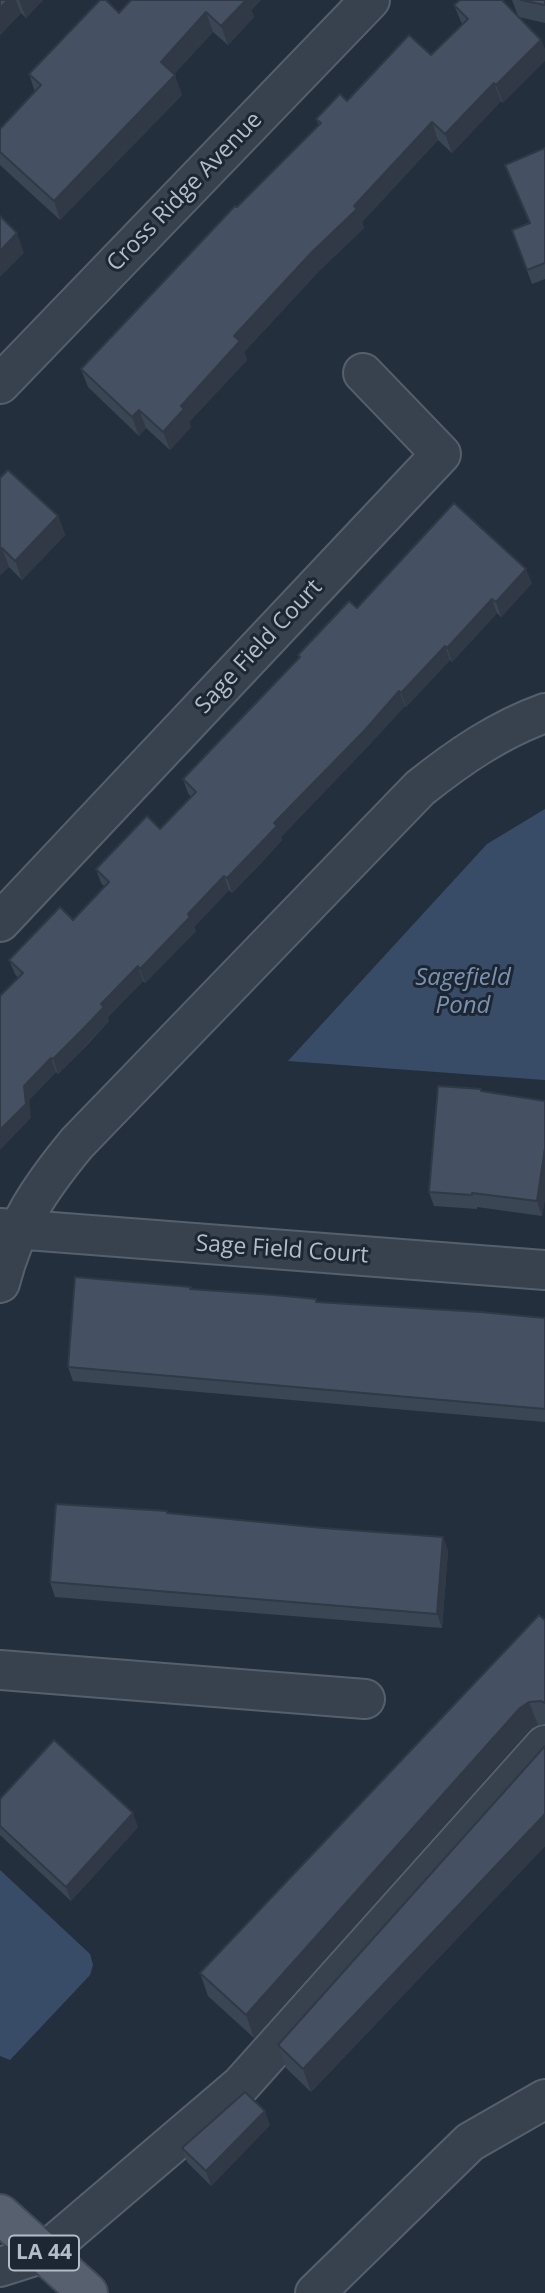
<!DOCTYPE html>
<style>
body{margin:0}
canvas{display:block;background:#242f3e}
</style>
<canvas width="545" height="2293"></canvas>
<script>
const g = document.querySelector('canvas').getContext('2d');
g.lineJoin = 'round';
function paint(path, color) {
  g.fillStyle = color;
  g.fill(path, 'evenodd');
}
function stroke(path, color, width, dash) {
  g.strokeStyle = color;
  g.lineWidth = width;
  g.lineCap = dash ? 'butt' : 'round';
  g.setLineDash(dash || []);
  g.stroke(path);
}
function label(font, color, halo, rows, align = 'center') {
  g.font = font + ' "Open Sans",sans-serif';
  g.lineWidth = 6;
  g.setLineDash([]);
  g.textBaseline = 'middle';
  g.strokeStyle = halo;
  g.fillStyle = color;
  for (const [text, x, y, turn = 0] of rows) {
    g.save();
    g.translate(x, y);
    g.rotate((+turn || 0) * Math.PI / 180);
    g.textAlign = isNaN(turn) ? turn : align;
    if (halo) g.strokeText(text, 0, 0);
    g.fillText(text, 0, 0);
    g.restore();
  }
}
paint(new Path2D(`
 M 545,809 L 545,1080 L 288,1061 L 487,844 Z
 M 0,1870 L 90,1954 L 93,1965 L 90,1975 L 10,2060 L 0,2056 Z`), '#394c67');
const minor = new Path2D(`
 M 0,384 L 370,0
 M 0,922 L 441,454 L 363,373
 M 0,1228 L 545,1270
 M 0,1283 C 15,1225 39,1189 77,1143 L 420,788 C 459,757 498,730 545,713
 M 0,1670 L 365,1699
 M 0,2267 L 44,2253 L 241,2085 L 545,1745
 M 315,2293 L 470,2142 L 545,2099`);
const major = new Path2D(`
 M 0,2214 L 88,2293`);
stroke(minor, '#565f6c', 42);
stroke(major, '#414a57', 42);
stroke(minor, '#38414e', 38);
stroke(major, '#56606e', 38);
paint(new Path2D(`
 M 0,0 L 43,0 L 26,18 L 21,13 L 0,35 Z
 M 131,0 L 261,0 L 251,10 L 254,17 L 228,45 L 213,32 L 174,74 L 182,95 L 60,220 L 0,165 L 0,129 L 35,92 L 29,74 L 119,13 Z
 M 512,0 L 545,0 L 545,23 L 519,17 L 503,103 L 501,101 L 452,153 L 438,140 L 362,222 L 364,228 L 319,271 L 244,352 L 247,360 L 189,422 L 191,427 L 170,450 L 146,428 L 139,436 L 88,387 L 81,369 L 237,207 L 319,126 L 316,119 L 431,55 L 462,24 L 454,5 L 518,16 Z
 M 545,148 L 545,279 L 532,284 L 512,230 L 529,223 L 505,165 Z
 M 0,478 L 58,516 L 65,535 L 22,580 L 9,567 L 0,575 Z
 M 532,583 L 501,617 L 497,613 L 452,662 L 450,660 L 406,707 L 405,706 L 370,744 L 281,837 L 282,840 L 261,863 L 232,893 L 229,890 L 194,927 L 196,931 L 145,983 L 143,981 L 108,1017 L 109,1021 L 88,1044 L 58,1074 L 56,1072 L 29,1100 L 31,1118 L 18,978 L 15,974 L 9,960 L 73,920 L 105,887 L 101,883 L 96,869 L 160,829 L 191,797 L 188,793 L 183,779 L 299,658 L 298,655 L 357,608 Z
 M 482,1091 L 545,1101 L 545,1198 L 542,1216 L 477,1207 L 477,1209 L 434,1206 L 429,1192 Z
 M 191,1287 L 192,1289 L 317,1302 L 545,1318 L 545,1422 L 73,1381 L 68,1367 Z
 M 167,1511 L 168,1513 L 323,1528 L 443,1537 L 448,1551 L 442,1628 L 55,1597 L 50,1582 Z
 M 545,1620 L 545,1724 L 538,1725 L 529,1730 L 254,2038 L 208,1996 L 200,1973 Z
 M 545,1746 L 545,1846 L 311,2092 L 286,2068 L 278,2045 Z
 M 0,1799 L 138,1827 L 71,1901 L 0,1835 Z
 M 270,2125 L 211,2186 L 187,2162 L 182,2148 Z`), '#3b4654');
paint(new Path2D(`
 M 8,0 L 16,0 L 21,13 L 0,35 L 0,8 Z
 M 19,0 L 43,0 L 26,18 Z
 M 244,0 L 261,0 L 251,10 L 254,17 L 228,45 L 221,26 Z
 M 206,12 L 213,32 L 168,81 L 161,62 Z
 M 541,40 L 545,49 L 545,61 L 503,103 L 496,85 Z
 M 175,75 L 182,95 L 60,220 L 54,201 Z
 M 494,83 L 501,101 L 452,153 L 445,134 Z
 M 432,122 L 438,140 L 362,222 L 364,228 L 319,271 L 244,352 L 247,360 L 189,422 L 191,427 L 170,450 L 163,432 L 181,406 L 234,336 Z
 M 17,233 L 24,253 L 0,277 L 0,251 Z
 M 139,410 L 146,428 L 139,436 L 132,417 Z
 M 58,516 L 65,535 L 22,580 L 15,561 Z
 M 2,548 L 9,567 L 0,575 L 0,549 Z
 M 526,569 L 532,583 L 501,617 L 496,602 Z
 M 492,599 L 497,613 L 452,662 L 447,648 Z
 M 445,646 L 450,660 L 406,707 L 401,693 Z
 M 399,691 L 405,706 L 370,744 L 281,837 L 282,840 L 232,893 L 227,878 L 274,823 Z
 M 224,876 L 229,890 L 194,927 L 196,931 L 145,983 L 140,969 L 188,914 Z
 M 138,966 L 143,981 L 108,1017 L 109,1021 L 58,1074 L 53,1059 L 101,1004 Z
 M 51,1058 L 56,1072 L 29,1100 L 31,1118 L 0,1150 L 0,1130 L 24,1086 Z
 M 545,1148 L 545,1198 L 542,1216 L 537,1201 Z
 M 443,1537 L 448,1551 L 442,1628 L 437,1614 Z
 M 529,1702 L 538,1725 L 529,1730 L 254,2038 L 246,2015 L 520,1708 Z
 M 133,1813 L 138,1827 L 71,1901 L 66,1887 Z
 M 545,1814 L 545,1846 L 311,2092 L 303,2069 Z
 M 265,2111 L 270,2125 L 211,2186 L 206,2171 Z`), '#303945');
const building = new Path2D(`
 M 0,0 L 8,0 L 0,8 Z
 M 100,0 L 106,0 L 119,13 L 131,0 L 246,0 L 221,26 L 206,12 L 161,62 L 175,75 L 54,201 L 0,152 L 0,129 L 41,85 L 29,74 Z
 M 460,0 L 502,0 L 541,40 L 496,85 L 494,83 L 445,134 L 432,122 L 354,206 L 357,209 L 312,252 L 234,336 L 240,341 L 181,406 L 184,409 L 163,432 L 139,410 L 132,417 L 81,369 L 235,206 L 237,207 L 321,123 L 316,119 L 340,94 L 347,101 L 409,35 L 431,55 L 468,19 L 454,5 Z
 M 521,0 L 545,0 L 545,5 Z
 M 545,148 L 545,263 L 527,270 L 512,230 L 530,223 L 505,165 Z
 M 0,216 L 17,233 L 0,251 Z
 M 8,470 L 58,516 L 15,561 L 2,548 L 0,549 L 0,478 Z
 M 454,503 L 526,569 L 496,602 L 492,599 L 447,648 L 445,646 L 401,693 L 399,691 L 365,730 L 274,823 L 277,826 L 255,849 L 227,878 L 224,876 L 188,914 L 190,917 L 140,969 L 138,966 L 101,1004 L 104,1007 L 82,1030 L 53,1059 L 51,1058 L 24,1086 L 26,1104 L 0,1130 L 0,996 L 23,973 L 9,960 L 60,907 L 73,920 L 109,882 L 96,869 L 147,816 L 160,829 L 196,792 L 183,779 L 300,657 L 298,655 L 349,601 L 357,608 Z
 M 438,1086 L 481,1089 L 481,1091 L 545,1101 L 545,1148 L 537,1201 L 472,1193 L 472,1195 L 429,1192 Z
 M 75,1277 L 191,1287 L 190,1289 L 274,1295 L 316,1299 L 316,1302 L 481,1312 L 545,1318 L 545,1409 L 68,1367 Z
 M 56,1504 L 167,1511 L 167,1513 L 323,1528 L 443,1537 L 437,1614 L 50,1582 Z
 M 539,1615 L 545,1620 L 545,1703 L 541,1701 L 529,1702 L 520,1708 L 246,2015 L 200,1973 Z
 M 54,1740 L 133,1813 L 66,1887 L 0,1826 L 0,1799 Z
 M 545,1746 L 545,1814 L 303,2069 L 278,2045 Z
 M 245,2092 L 265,2111 L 206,2171 L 182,2148 Z`);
paint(building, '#455162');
stroke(building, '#303945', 2);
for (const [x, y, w] of [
 [44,2253,70]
]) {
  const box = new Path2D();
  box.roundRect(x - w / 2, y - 17.5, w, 35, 5);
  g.fillStyle = '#1d2633';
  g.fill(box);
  stroke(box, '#b4bcc9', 2);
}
label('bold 21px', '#b4bcc9', null, [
 ["LA 44",44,2253]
]);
label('23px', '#b4bcc9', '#1d2633', [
 ["Cross Ridge Avenue",185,192,-46],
 ["Sage Field Court",259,647,-47],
 ["Sage Field Court",282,1250,4]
]);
label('italic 24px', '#7c92b1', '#1d2633', [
 ["Sagefield",463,978],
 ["Pond",463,1006]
]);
</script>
